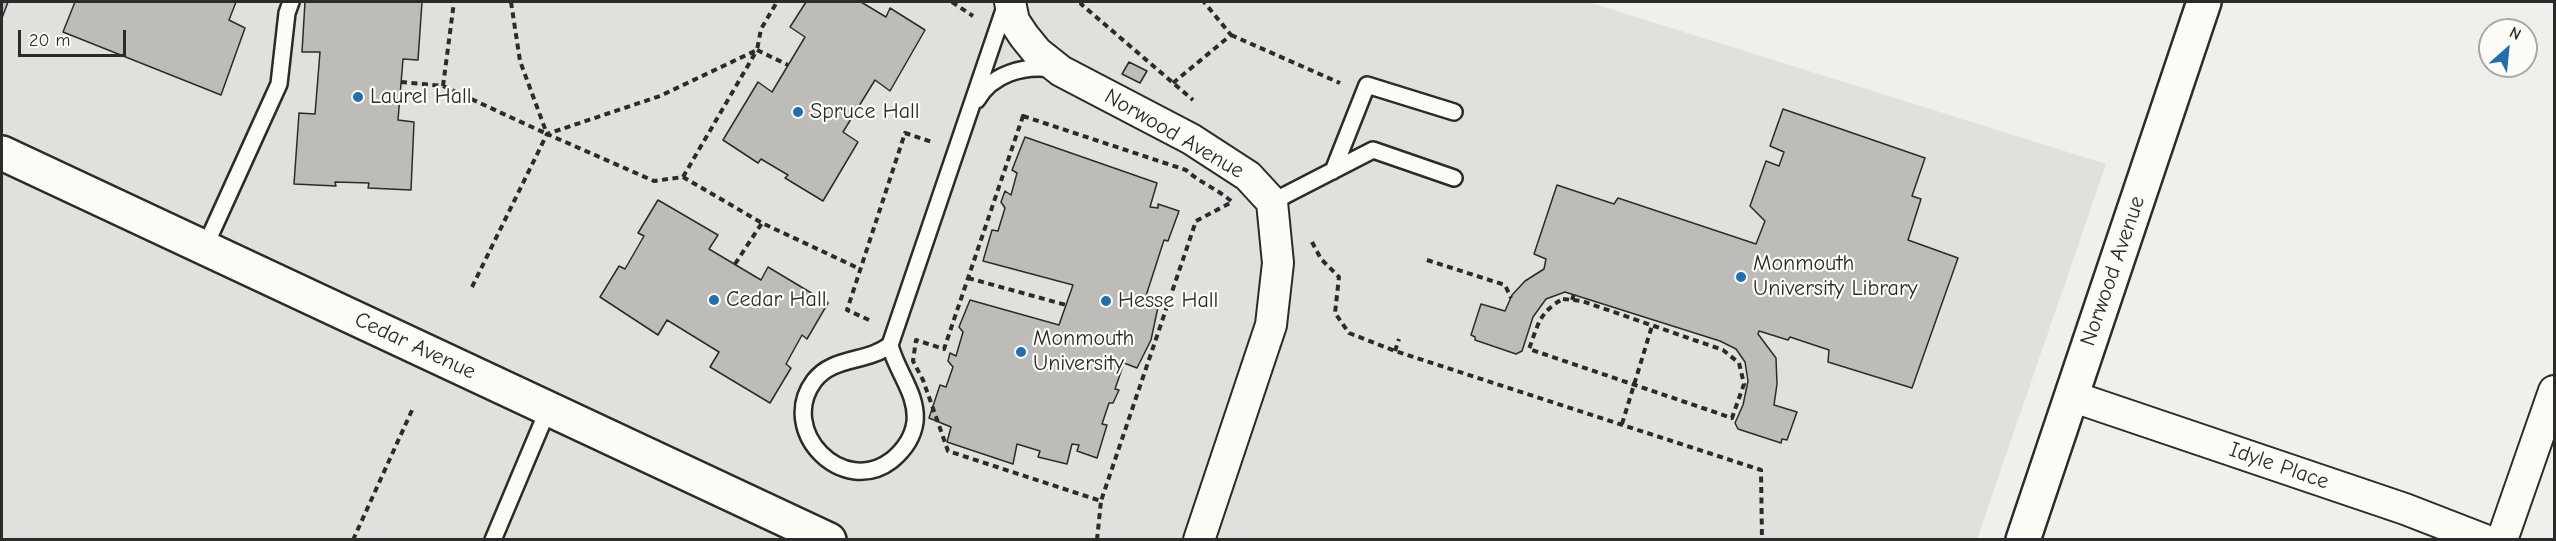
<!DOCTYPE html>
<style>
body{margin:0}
#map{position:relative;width:2556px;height:541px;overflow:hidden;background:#f0efeb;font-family:"Comic Neue",sans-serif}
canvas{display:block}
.frame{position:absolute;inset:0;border:3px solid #2b2b2b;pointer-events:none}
.north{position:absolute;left:2478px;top:18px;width:60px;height:60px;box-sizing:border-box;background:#fdfcf7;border:2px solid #a9a8a5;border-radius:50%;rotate:27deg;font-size:16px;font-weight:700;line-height:24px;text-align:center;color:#2b2b2b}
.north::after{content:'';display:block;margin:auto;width:21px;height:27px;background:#1f6fb2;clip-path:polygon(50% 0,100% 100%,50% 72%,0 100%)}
.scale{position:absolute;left:18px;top:30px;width:108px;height:27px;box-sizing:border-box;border:3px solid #2b2b2b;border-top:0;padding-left:8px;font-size:18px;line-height:21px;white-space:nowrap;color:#2b2b2b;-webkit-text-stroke:4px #fdfcf7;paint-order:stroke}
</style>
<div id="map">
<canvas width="2556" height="541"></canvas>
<div class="frame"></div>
<div class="north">N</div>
<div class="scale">20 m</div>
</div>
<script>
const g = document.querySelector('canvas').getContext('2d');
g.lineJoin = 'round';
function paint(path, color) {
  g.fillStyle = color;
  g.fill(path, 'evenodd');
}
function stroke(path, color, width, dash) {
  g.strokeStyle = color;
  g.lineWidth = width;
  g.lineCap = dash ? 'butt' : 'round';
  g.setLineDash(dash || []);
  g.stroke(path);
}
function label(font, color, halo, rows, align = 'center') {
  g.font = font + ' "Comic Neue",sans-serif';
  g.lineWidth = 4.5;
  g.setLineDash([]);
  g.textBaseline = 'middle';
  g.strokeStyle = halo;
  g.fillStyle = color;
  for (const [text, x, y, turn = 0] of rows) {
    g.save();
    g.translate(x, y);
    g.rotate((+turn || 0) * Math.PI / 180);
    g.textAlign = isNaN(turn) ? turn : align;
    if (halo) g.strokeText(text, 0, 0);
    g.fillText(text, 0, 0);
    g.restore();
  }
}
paint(new Path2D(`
 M 2,2 L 1588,2 L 2106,164 L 1977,539 L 2,539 Z`), '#e1e0dc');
const building = new Path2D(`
 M 2,2 L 8,2 L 2,18 Z
 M 75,2 L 236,2 L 229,20 L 245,28 L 221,95 L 63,32 Z
 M 305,2 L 422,2 L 418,60 L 403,59 L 398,120 L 414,122 L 411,190 L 368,188 L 369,183 L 335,182 L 336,186 L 294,184 L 299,113 L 315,114 L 320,52 L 302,52 Z
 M 806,2 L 861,2 L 886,17 L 890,8 L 925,30 L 890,91 L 875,80 L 843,132 L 858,142 L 823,201 L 785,178 L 788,175 L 761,159 L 758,163 L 723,140 L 758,82 L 772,92 L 805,37 L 790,27 Z
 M 1129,62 L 1147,71 L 1140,83 L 1122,74 Z
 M 1783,109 L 1925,158 L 1912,196 L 1921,199 L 1908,240 L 1958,258 L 1912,388 L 1828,362 L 1829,350 L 1790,337 L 1788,340 L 1759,331 L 1758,334 L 1776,358 L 1777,384 L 1774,405 L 1797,412 L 1787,440 L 1782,439 L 1781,443 L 1738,429 L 1735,423 L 1743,405 L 1748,381 L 1745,362 L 1736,349 L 1720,341 L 1565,292 L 1546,299 L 1533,317 L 1522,351 L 1516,354 L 1475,340 L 1475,337 L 1471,335 L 1481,304 L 1505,311 L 1512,295 L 1525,281 L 1544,269 L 1546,259 L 1534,254 L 1557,185 L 1614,204 L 1618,198 L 1756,244 L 1765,221 L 1750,206 L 1766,161 L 1779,166 L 1784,152 L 1770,146 Z
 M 1025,137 L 1157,183 L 1150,207 L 1158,208 L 1158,204 L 1179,211 L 1168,241 L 1164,240 L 1144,302 L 1158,307 L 1151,340 L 1137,368 L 1124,363 L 1115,389 L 1119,390 L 1113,403 L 1109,403 L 1102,424 L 1107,425 L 1097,458 L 1077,451 L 1079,445 L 1072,444 L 1067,464 L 1038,457 L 1040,451 L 1017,444 L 1013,464 L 947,442 L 951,427 L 929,418 L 940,385 L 946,387 L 953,367 L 948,361 L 950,353 L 956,356 L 963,332 L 959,327 L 970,300 L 1059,325 L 1073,285 L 983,261 L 992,230 L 998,231 L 1005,208 L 1001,202 L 1005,191 L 1011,195 L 1017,173 L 1012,170 Z
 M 658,200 L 718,235 L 709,249 L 761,280 L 768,267 L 828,303 L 807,339 L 802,335 L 786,364 L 791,368 L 770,403 L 710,367 L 719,352 L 667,320 L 658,335 L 600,297 L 619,266 L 625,269 L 644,236 L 638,233 Z`);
paint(building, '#bdbcb8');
stroke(building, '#2b2b2b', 1.5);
const service = new Path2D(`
 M 977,100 C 992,74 1023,65 1052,69
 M 1333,171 L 1367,85 L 1454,112
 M 1272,202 L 1373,150 L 1454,178
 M 204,249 L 279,84 L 287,13 L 291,2
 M 890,345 C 896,371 918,394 915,422 C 913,437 904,450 892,460 C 843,498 777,431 814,381 C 833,356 867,363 890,345 Z
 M 890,345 L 1006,4
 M 493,540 L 549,407`);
const minor = new Path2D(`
 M 1010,2 L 1014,21 L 1024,36 L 1037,52 L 1061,71 L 1191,139 L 1248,176 L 1272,202 L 1278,263 L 1271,325 L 1199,540
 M 2071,396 L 2405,509 L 2485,540
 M 2502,540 L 2554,391`);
const tertiary = new Path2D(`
 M 2023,540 L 2204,2`);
const secondary = new Path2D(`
 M 2,153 L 829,540`);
stroke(service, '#2b2b2b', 20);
stroke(minor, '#2b2b2b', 34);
stroke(tertiary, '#2b2b2b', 38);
stroke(secondary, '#2b2b2b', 38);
stroke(new Path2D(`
 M 511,2 L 520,61 L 547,134 L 654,181 L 683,177 L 762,223 L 860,269
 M 952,2 L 973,16
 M 1082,2 L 1081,4 L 1193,100
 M 1231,35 L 1340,83
 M 401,82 L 443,86 L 547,134
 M 1173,83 L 1231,35 L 1204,2
 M 443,86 L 454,2
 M 1023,116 L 1186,170 C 1200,183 1218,189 1232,202 L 1196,221 L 1101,501 L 948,451 L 923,380 L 913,361 L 916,340 L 944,349 Z
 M 683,177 L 757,50 L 788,65
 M 1312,242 L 1321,259 L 1339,277 L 1335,313 L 1349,333 L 1395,351 L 1761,470 L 1762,540
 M 1427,260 L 1505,285 L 1511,298
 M 735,264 L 762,223
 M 968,278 L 1066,305
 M 472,287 L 547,134 L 660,96 L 757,50 L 761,29 L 777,2
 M 1563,299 L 1582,301 L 1723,350 L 1739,363 L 1744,384 L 1732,418 L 1529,349 C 1538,325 1539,312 1563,299 Z
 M 1572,300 L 1574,294
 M 869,320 L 847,310 L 905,133 L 932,142
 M 1395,351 L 1399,339
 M 1622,424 L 1652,326
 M 353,540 L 413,408
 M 1097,540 L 1101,501`), '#2b2b2b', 4, [6, 4.5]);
stroke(service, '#fdfcf7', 15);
stroke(minor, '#fdfcf7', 30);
stroke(tertiary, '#fdfcf7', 33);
stroke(secondary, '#fdfcf7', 33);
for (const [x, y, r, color] of [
 [358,97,6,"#1f6fb2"],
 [798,112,6,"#1f6fb2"],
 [1741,277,6,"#1f6fb2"],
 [714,300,6,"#1f6fb2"],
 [1106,301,6,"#1f6fb2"],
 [1021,352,6,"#1f6fb2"]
]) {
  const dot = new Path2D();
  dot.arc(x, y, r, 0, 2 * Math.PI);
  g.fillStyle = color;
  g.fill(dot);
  stroke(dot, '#fdfcf7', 2);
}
label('22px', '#2b2b2b', '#fdfcf7', [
 ["Laurel Hall",370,97],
 ["Spruce Hall",810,112],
 ["Monmouth",1753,264],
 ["University Library",1753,289],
 ["Cedar Hall",726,300],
 ["Hesse Hall",1118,301],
 ["Monmouth",1033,339],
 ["University",1033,364]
], 'left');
label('22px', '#2b2b2b', '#fdfcf7', [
 ["Norwood Avenue",1174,134,30],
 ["Norwood Avenue",2113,271,-71],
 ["Cedar Avenue",415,346,25],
 ["Idyle Place",2279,466,19]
]);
</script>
